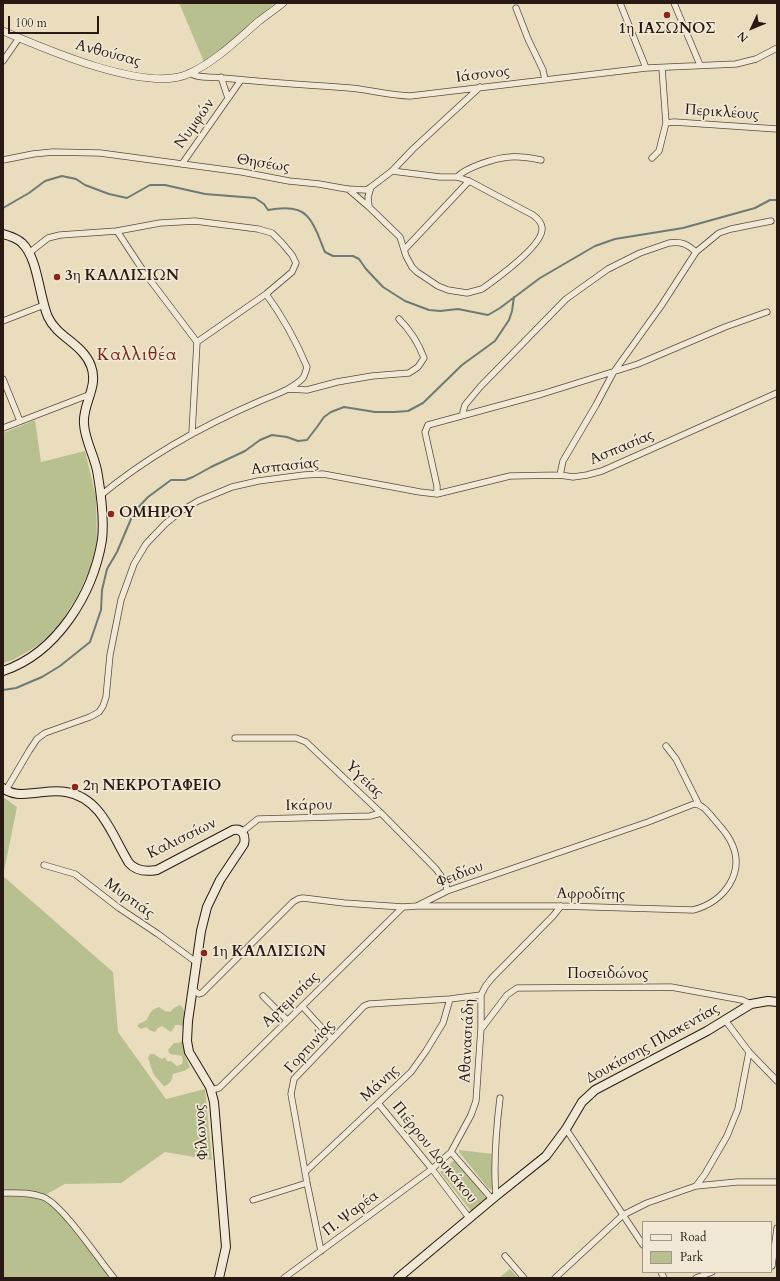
<!DOCTYPE html>
<meta charset="utf-8">
<style>
body{margin:0}
#map{position:relative;width:780px;height:1281px;overflow:hidden;background:#eaddbe;font-family:Cardo,serif}
canvas{display:block}
.frame{position:absolute;inset:0;border:4px solid #281a13;pointer-events:none}
.legend{position:absolute;left:642px;top:1221px;width:130px;height:52px;box-sizing:border-box;background:#f1e9d5;border:1px solid #a19687;margin:0;padding:5px 7px;list-style:none;font-size:12px;color:#281a13}
.legend li{display:flex;align-items:center;gap:8px;height:20px}
.legend b{width:20px;border:1px solid #a19687}
.north{position:absolute;left:732px;top:8px;width:40px;height:40px;-webkit-text-stroke:3px #f1e9d5;paint-order:stroke;rotate:226deg;font-size:11px;font-weight:700;line-height:16px;text-align:center;color:#281a13}
.north::after{content:'';display:block;margin:auto;width:14px;height:18px;background:#281a13;clip-path:polygon(50% 0,100% 100%,50% 72%,0 100%)}
.scale{position:absolute;left:8px;top:16px;width:91px;height:18px;box-sizing:border-box;border:2px solid #281a13;border-top:0;padding-left:5px;font-size:12px;line-height:14px;white-space:nowrap;color:#281a13;-webkit-text-stroke:3px #f1e9d5;paint-order:stroke}
</style>
<div id="map">
<canvas width="780" height="1281"></canvas>
<div class="frame"></div>
<ul class="legend">
<li><b style="height:5px;background:#f1e9d5"></b>Road</li>
<li><b style="height:11px;background:#b9c090"></b>Park</li>
</ul>
<div class="north">N</div>
<div class="scale">100 m</div>
</div>
<script>
const g = document.querySelector('canvas').getContext('2d');
g.lineJoin = 'round';
function paint(path, color) {
  g.fillStyle = color;
  g.fill(path, 'evenodd');
}
function stroke(path, color, width, dash) {
  g.strokeStyle = color;
  g.lineWidth = width;
  g.lineCap = dash ? 'butt' : 'round';
  g.setLineDash(dash || []);
  g.stroke(path);
}
function label(font, color, halo, rows, align = 'center') {
  g.font = font + ' Cardo,serif';
  g.lineWidth = 3.5;
  g.setLineDash([]);
  g.textBaseline = 'middle';
  g.strokeStyle = halo;
  g.fillStyle = color;
  for (const [text, x, y, turn = 0] of rows) {
    g.save();
    g.translate(x, y);
    g.rotate((+turn || 0) * Math.PI / 180);
    g.textAlign = isNaN(turn) ? turn : align;
    if (halo) g.strokeText(text, 0, 0);
    g.fillText(text, 0, 0);
    g.restore();
  }
}
paint(new Path2D(`
 M 179,3 L 275,3 L 234,38 L 204,62 Z
 M 35,420 L 41,462 L 85,451 L 96,497 L 97,543 L 90,569 L 77,597 L 56,630 L 37,646 L 13,660 L 3,663 L 3,433 Z
 M 3,797 L 17,807 L 3,876 Z
 M 3,876 L 113,972 L 118,1032 L 166,1099 L 205,1089 L 212,1160 L 165,1152 L 121,1183 L 65,1184 L 38,1199 L 48,1203 L 56,1209 L 111,1278 L 3,1278 Z
 M 180,1005 C 187,1011 185,1019 185,1028 L 180,1025 L 175,1025 L 174,1028 L 171,1032 L 162,1026 L 158,1028 L 155,1032 L 149,1030 L 147,1027 L 141,1029 L 137,1026 L 140,1023 C 153,1020 144,1012 159,1007 L 165,1011 L 170,1012 L 174,1008 Z
 M 182,1041 L 185,1044 L 185,1056 L 190,1067 C 186,1071 179,1072 173,1074 C 172,1081 170,1084 164,1086 C 160,1081 154,1077 152,1070 C 150,1066 150,1062 148,1058 L 150,1054 L 154,1054 L 158,1057 L 162,1059 L 165,1057 L 167,1061 L 171,1061 L 177,1066 L 182,1064 L 183,1061 L 182,1056 L 170,1054 L 168,1050 L 174,1043 L 178,1043 Z
 M 459,1150 L 493,1154 L 492,1189 L 490,1190 L 488,1188 L 459,1152 Z
 M 456,1159 L 487,1199 L 471,1211 L 440,1172 Z
 M 510,1269 L 518,1278 L 500,1278 L 500,1277 Z`), '#b9c090');
stroke(new Path2D(`
 M 3,208 L 29,193 L 45,181 L 62,176 L 76,179 L 85,185 L 109,194 L 127,198 L 150,185 L 165,185 L 205,194 L 255,198 L 264,204 L 268,210 C 279,208 298,206 307,216 C 316,225 320,241 325,252 L 333,256 L 353,256 L 359,259 L 366,269 L 383,287 L 405,301 L 429,310 L 440,311 L 458,309 L 488,315 L 500,308 L 540,278 L 595,246 L 615,239 L 683,228 L 755,208 L 770,200 L 777,200
 M 3,690 L 16,688 L 42,677 L 60,666 L 90,642 L 101,610 L 102,590 L 107,569 L 117,552 L 134,512 L 148,497 L 171,480 L 185,480 L 193,477 L 211,467 L 245,451 L 260,440 L 272,435 L 287,437 L 298,441 L 307,440 L 317,427 L 324,417 L 331,412 L 344,407 L 375,412 L 394,412 L 408,411 L 423,403 L 462,365 L 495,341 L 509,320 L 512,311 L 514,297`), '#6c7b75', 2);
const minor = new Path2D(`
 M 620,3 L 646,68
 M 674,3 L 700,65
 M 516,8 L 528,39 L 543,70 L 545,80
 M 3,61 L 19,38
 M 190,73 C 199,79 211,76 222,78 C 265,82 307,85 350,88 C 370,90 390,95 410,96 L 646,68 L 736,64 L 756,59 L 777,48
 M 221,77 L 228,98
 M 666,123 L 674,122 L 777,129
 M 652,158 L 659,151 L 666,123 L 662,68
 M 3,160 L 33,154 L 53,152 L 100,153 L 242,172 L 289,181 L 319,184 L 347,189 L 366,190 L 371,187 L 392,171 L 413,149 L 480,87
 M 182,164 L 241,80
 M 457,177 C 467,167 495,158 510,157 C 520,156 531,158 541,160
 M 348,189 L 369,207 L 400,237 L 406,256 L 412,267 L 417,272 L 438,286 L 448,290 L 467,293 L 482,289 C 496,279 544,245 542,228 C 542,222 537,218 533,215 L 469,181 L 457,177 L 440,177 L 392,171
 M 369,207 L 368,197 L 371,187
 M 117,231 L 144,272 L 197,342 L 192,433
 M 405,249 L 469,181
 M 29,253 L 48,238 L 60,235 L 117,231 L 160,223 L 195,221 L 258,229 L 272,233 L 282,243 L 292,255 L 296,263 L 292,272 L 266,294 L 197,342
 M 3,321 L 44,305
 M 3,379 L 20,421
 M 288,389 L 307,390 L 337,382 L 372,376 L 409,373 L 418,367 L 424,358 C 418,342 411,331 399,319
 M 463,415 L 463,412 L 465,405 L 480,387 L 566,299 L 608,269 L 640,253 L 669,243 C 681,241 687,244 696,252
 M 3,428 L 91,394
 M 560,475 L 563,461 L 596,405 L 613,373 L 661,306 L 696,252 L 719,233 L 731,229 L 771,221
 M 437,494 L 437,486 L 425,432 L 428,425 L 542,394 L 638,364 L 725,327 L 767,312
 M 100,496 C 149,455 202,426 260,401 C 274,395 291,390 303,378 C 305,375 306,370 307,367 C 296,341 283,317 266,294
 M 235,738 L 296,738 L 306,742 L 381,813 L 436,869 L 446,883 L 447,891
 M 666,746 L 676,759 L 699,805
 M 6,790 L 29,751 L 37,739 L 45,733 L 90,717 L 99,712 L 103,706 L 106,697 L 110,655 L 121,600 L 134,564 L 146,544 L 165,524 L 181,511 L 198,501 L 232,487 L 258,481 L 304,475 L 323,474 L 420,492 L 437,494 L 510,476 L 560,475 L 573,477 L 587,475 L 602,471 L 777,393
 M 242,832 L 258,819 L 370,816 L 381,813
 M 44,865 L 75,874 L 119,908 L 158,934 L 196,962
 M 192,989 L 199,994 L 202,993 L 293,902 L 298,899 L 303,898 L 344,903 L 403,907 L 417,906 L 447,891 L 648,822 L 694,804 C 702,804 708,812 713,818 C 719,825 726,832 730,840 C 747,871 725,902 693,910 L 561,906 L 417,906
 M 263,996 L 287,1020
 M 302,1006 L 332,1039
 M 725,1020 L 749,1052 L 777,1081
 M 482,1028 L 507,995 L 517,988 L 671,987 L 742,1000 L 751,1004
 M 211,1090 L 219,1088 L 403,907
 M 378,1103 L 432,1169 L 470,1219
 M 566,1129 L 643,1245
 M 451,1152 L 492,1199
 M 305,1172 L 411,1072 L 426,1051 L 443,1023 L 450,999
 M 696,1186 L 737,1182 L 777,1182
 M 3,1193 C 16,1193 30,1192 43,1197 C 62,1204 99,1260 114,1278
 M 496,1196 C 493,1163 496,1131 500,1098
 M 253,1200 L 307,1183
 M 321,1251 L 307,1183 L 291,1094 L 294,1079 L 364,1006 L 369,1004 L 450,999 L 481,995
 M 505,1256 L 524,1278
 M 772,1266 L 777,1228
 M 661,1272 L 664,1278
 M 284,1278 L 432,1169 L 451,1152 L 471,1115 L 476,1101 L 481,1028 L 481,995 L 485,987 L 491,979 L 553,916 L 561,906
 M 555,1278 L 623,1215 L 647,1203 L 696,1186 L 705,1174 L 727,1136 L 738,1109 L 749,1052
 M 696,1278 L 712,1272`);
const tertiary = new Path2D(`
 M 3,31 C 45,49 146,93 188,74 C 215,62 237,40 259,21 C 267,15 275,9 283,3`);
const secondary = new Path2D(`
 M 3,234 C 10,236 17,238 22,243 C 38,258 39,296 48,317 C 57,337 83,344 91,366 C 99,387 82,404 84,424 C 85,442 96,458 98,476 C 101,494 104,522 102,540 C 93,594 57,653 3,671
 M 3,788 C 13,796 24,794 35,793 C 45,792 56,790 66,792 C 102,798 112,836 129,863 C 136,871 146,872 157,870 L 233,830 C 242,828 246,835 244,844 L 220,880 L 207,907 L 201,931 L 188,1021 L 187,1041 L 189,1052 L 210,1087 L 214,1102 L 226,1247 L 219,1278
 M 398,1278 L 496,1196 L 546,1156 L 566,1129 L 582,1102 L 595,1090 L 707,1031 L 751,1004 L 768,1001 L 777,1002`);
stroke(minor, '#584b3e', 7);
stroke(tertiary, '#584b3e', 8);
stroke(secondary, '#281a13', 10);
stroke(minor, '#f1e9d5', 5.5);
stroke(tertiary, '#f1e9d5', 7);
stroke(secondary, '#f1e9d5', 8);
for (const [x, y, r, color] of [
 [667,15,4,"#8f2418"],
 [57,277,4,"#8f2418"],
 [111,514,4,"#8f2418"],
 [75,787,4,"#8f2418"],
 [204,953,4,"#8f2418"]
]) {
  const dot = new Path2D();
  dot.arc(x, y, r, 0, 2 * Math.PI);
  g.fillStyle = color;
  g.fill(dot);
  stroke(dot, '#f1e9d5', 1.5);
}
label('bold 15px', '#281a13', '#f1e9d5', [
 ["1η ΙΑΣΩΝΟΣ",667,30,"center"],
 ["3η ΚΑΛΛΙΣΙΩΝ",65,277],
 ["ΟΜΗΡΟΥ",119,514],
 ["2η ΝΕΚΡΟΤΑΦΕΙΟ",83,787],
 ["1η ΚΑΛΛΙΣΙΩΝ",212,953]
], 'left');
label('15px', '#281a13', '#f1e9d5', [
 ["Ανθούσας",108,54,15],
 ["Ιάσονος",483,75,-7],
 ["Περικλέους",722,113,4],
 ["Νυμφών",195,124,-55],
 ["Θησέως",263,164,9],
 ["Ασπασίας",622,448,-23],
 ["Ασπασίας",285,467,-6],
 ["Υγείας",364,780,44],
 ["Ικάρου",309,806,-1],
 ["Καλισσίων",182,839,-26],
 ["Φειδίου",460,875,-21],
 ["Αφροδίτης",591,895,1],
 ["Μυρτιάς",129,899,36],
 ["Ποσειδώνος",608,975],
 ["Αρτεμισίας",291,1000,-44],
 ["Αθανασιάδη",468,1041,-87],
 ["Δουκίσσης Πλακεντίας",653,1044,-29],
 ["Γορτυνίας",310,1047,-48],
 ["Μάνης",380,1084,-43],
 ["Φίλωνος",202,1132,-94],
 ["Πιέρρου Δουκάκου",434,1153,51],
 ["Π. Ψαρέα",351,1214,-37]
]);
g.letterSpacing = '1px';
label('17px', '#7a1f14', '#f1e9d5', [
 ["Καλλιθέα",137,356]
]);
g.letterSpacing = '0px';
</script>
